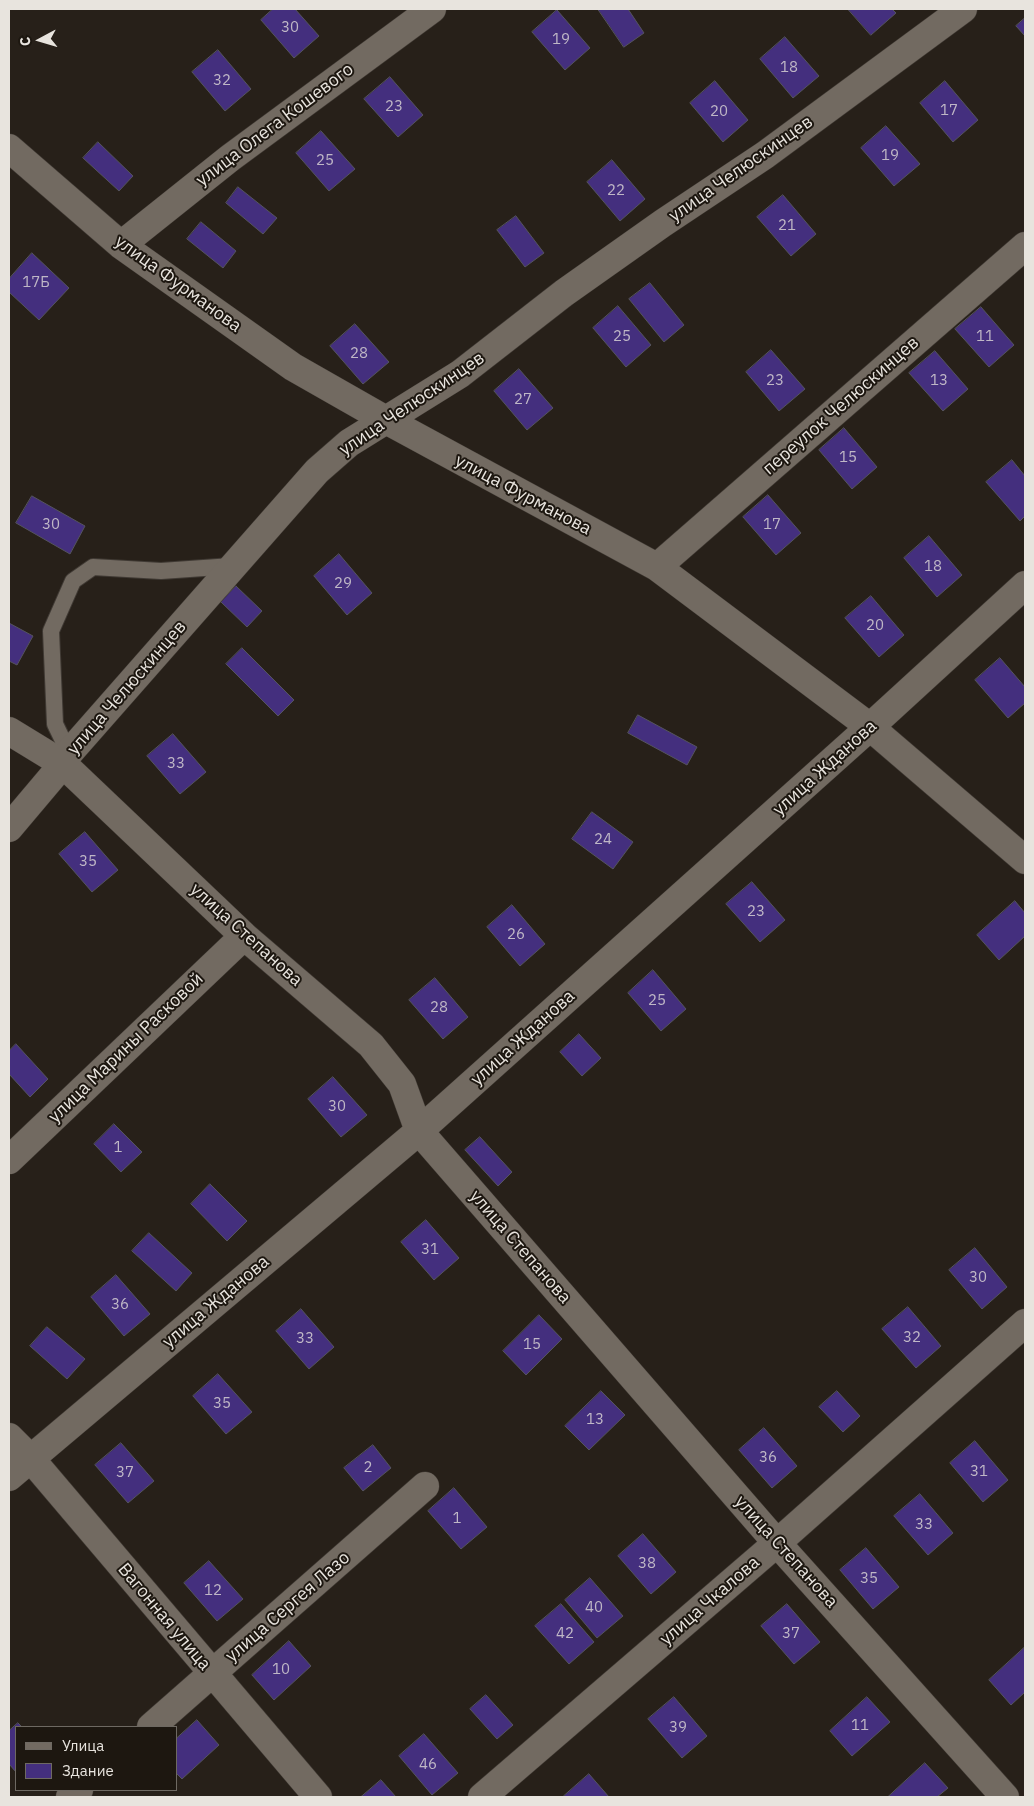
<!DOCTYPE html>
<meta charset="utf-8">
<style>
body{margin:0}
#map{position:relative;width:1034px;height:1806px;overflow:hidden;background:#272019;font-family:"IBM Plex Sans",sans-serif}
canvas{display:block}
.frame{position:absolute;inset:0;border:10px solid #e8e4de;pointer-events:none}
.legend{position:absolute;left:15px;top:1726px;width:162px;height:65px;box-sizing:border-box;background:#1d1710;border:1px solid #6e6962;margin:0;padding:6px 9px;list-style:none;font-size:15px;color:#e8e4de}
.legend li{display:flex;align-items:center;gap:10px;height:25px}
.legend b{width:25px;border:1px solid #6e6962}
.north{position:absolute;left:15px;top:15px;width:50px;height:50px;-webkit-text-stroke:4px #1d1710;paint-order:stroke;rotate:264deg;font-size:14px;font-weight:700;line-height:20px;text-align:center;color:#e8e4de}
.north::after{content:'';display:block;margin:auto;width:18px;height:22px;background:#e8e4de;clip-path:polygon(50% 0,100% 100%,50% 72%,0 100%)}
</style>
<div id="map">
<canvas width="1034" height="1806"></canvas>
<div class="frame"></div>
<ul class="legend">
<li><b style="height:6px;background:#726a61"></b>Улица</li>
<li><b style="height:14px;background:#442f7e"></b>Здание</li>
</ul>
<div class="north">С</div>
</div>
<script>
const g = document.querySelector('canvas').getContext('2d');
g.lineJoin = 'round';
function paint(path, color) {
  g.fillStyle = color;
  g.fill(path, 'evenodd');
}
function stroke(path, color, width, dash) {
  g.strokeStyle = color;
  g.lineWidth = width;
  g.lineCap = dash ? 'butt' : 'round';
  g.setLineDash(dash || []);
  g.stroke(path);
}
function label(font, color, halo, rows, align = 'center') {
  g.font = font + ' "IBM Plex Sans",sans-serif';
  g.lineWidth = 4;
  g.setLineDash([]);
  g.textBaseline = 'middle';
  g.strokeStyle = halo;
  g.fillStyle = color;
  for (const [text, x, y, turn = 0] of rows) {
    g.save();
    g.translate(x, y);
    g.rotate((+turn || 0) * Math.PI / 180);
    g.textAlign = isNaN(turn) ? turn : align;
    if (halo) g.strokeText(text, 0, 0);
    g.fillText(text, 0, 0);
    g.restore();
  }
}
const building = new Path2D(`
 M 273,9 L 295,9 L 319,36 L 294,58 L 261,20 Z
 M 598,9 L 628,9 L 644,33 L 624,47 Z
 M 848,9 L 892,9 L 896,13 L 871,35 Z
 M 557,10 L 590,48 L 565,70 L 532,32 Z
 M 1025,18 L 1025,36 L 1016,26 Z
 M 785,37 L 819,76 L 793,98 L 760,59 Z
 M 218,50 L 251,89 L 225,111 L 192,72 Z
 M 390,77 L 423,115 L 398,137 L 364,99 Z
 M 715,81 L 748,120 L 723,142 L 690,103 Z
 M 945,81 L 978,120 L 953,142 L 920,103 Z
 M 886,126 L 920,164 L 894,186 L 861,148 Z
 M 321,131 L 355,169 L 329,191 L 296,153 Z
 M 98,142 L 133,176 L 119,191 L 83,158 Z
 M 612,160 L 645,199 L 620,221 L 587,182 Z
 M 238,187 L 277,218 L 263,234 L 226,203 Z
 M 783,195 L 816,234 L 791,256 L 757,217 Z
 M 516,216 L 544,253 L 525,267 L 497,230 Z
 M 201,222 L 236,251 L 223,268 L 187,239 Z
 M 32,253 L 69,288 L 39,320 L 9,292 L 9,279 Z
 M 650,283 L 684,325 L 664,342 L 629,299 Z
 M 618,306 L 651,345 L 626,367 L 593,328 Z
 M 981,307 L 1014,345 L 989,367 L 955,329 Z
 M 355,324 L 389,362 L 363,384 L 330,346 Z
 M 771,350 L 805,389 L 779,411 L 746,372 Z
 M 935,351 L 968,389 L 943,411 L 909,373 Z
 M 519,369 L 553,408 L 527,430 L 494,391 Z
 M 844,428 L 877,467 L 852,489 L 819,450 Z
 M 1012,460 L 1025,476 L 1025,516 L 1020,521 L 986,482 Z
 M 768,495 L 801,533 L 776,555 L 743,517 Z
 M 32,496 L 85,526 L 70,554 L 16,523 Z
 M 929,536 L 962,575 L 937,597 L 904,558 Z
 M 339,554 L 372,593 L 347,615 L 314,576 Z
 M 236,586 L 262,611 L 247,627 L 221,602 Z
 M 871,596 L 904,635 L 879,657 L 845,618 Z
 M 9,623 L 33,636 L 17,665 L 9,661 Z
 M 242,648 L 294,700 L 278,716 L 226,664 Z
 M 1000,658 L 1025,687 L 1025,703 L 1008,718 L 975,680 Z
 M 638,715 L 697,747 L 687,765 L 628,733 Z
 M 173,734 L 206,772 L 180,794 L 147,756 Z
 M 592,812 L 633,842 L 613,869 L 572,839 Z
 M 85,832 L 118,870 L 92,892 L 59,854 Z
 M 752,882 L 785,920 L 760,942 L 726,904 Z
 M 1015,901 L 1025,913 L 1025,936 L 999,960 L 977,935 Z
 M 512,905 L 545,944 L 520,966 L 487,927 Z
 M 653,970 L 686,1009 L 661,1031 L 628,993 Z
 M 435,978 L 468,1017 L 443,1039 L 409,1000 Z
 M 579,1034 L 601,1058 L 582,1076 L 560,1052 Z
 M 16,1044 L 48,1079 L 30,1097 L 9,1074 L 9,1051 Z
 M 333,1077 L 367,1115 L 341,1137 L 308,1099 Z
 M 114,1124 L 142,1152 L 121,1172 L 94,1144 Z
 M 480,1137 L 512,1172 L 498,1186 L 465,1150 Z
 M 210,1184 L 247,1221 L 227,1241 L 191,1204 Z
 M 426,1220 L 459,1258 L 434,1280 L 401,1242 Z
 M 149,1233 L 192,1273 L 176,1291 L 132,1251 Z
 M 975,1248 L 1007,1287 L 982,1309 L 949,1270 Z
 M 116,1275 L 150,1314 L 124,1336 L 91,1297 Z
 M 908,1307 L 941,1346 L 916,1368 L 882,1329 Z
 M 301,1309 L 334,1347 L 309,1369 L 276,1331 Z
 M 539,1315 L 562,1339 L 526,1375 L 503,1351 Z
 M 47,1327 L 85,1359 L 67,1379 L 30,1346 Z
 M 218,1374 L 252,1412 L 226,1434 L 193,1396 Z
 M 601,1391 L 625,1415 L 589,1450 L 565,1426 Z
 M 837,1391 L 860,1416 L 843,1432 L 819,1407 Z
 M 764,1428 L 797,1466 L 772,1488 L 739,1450 Z
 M 975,1441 L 1008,1480 L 983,1502 L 950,1463 Z
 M 121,1443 L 154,1481 L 128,1503 L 95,1465 Z
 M 373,1445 L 391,1468 L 363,1491 L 344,1468 Z
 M 454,1488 L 487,1527 L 461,1549 L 428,1511 Z
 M 920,1494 L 953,1533 L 928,1555 L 894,1516 Z
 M 643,1534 L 676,1572 L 651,1594 L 618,1556 Z
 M 866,1548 L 899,1587 L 873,1609 L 840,1570 Z
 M 209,1561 L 243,1599 L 217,1621 L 184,1583 Z
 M 590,1578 L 623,1616 L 597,1638 L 565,1600 Z
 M 561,1604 L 594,1642 L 569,1664 L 535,1626 Z
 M 787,1604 L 820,1642 L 794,1664 L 761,1626 Z
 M 289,1641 L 311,1666 L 274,1700 L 252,1675 Z
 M 1025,1647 L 1025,1692 L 1011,1705 L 989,1680 Z
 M 486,1695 L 513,1725 L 497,1739 L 470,1709 Z
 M 674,1697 L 707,1736 L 682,1758 L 648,1719 Z
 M 867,1697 L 890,1722 L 852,1756 L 830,1731 Z
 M 197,1720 L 219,1745 L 182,1779 L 176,1773 L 176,1739 Z
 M 18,1723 L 22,1727 L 16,1727 L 16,1772 L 9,1764 L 9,1731 Z
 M 424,1734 L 458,1773 L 432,1795 L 399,1756 Z
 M 925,1763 L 948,1788 L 937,1797 L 888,1797 Z
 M 589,1774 L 609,1797 L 565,1797 L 564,1796 Z
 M 381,1780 L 396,1797 L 361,1797 Z`);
paint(building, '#442f7e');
stroke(building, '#55545e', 1);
const service = new Path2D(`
 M 69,753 L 55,724 L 51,631 L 73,581 L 93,567 L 161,571 L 232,566`);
const minor = new Path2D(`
 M 9,148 L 121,245 L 293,367 L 386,420 L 657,567 L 870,727 L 1025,860
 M 121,245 L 230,158 L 432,9
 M 657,567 L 1025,246
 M 9,731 L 63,764 L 244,936 L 371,1045 L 402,1084 L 419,1131 L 777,1543 L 1005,1797
 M 9,828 L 63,764 L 69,753 L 317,471 L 349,443 L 460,374 L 564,293 L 663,223 L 765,155 L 963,9
 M 9,1160 L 244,936
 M 9,1437 L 31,1459 L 318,1797
 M 9,1477 L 419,1131 L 870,727 L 1025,585
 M 151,1727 L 425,1486
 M 70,1797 L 79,1790
 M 482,1797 L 777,1543 L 1025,1323`);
stroke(service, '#403a34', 18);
stroke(minor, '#403a34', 29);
stroke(service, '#726a61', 16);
stroke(minor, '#726a61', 28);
label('15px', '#bfb7c6', null, [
 ["30",290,28],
 ["19",561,40],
 ["18",789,68],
 ["32",222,81],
 ["23",394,107],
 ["17",949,111],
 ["20",719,112],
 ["19",890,156],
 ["25",325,161],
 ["22",616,191],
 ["21",787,226],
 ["17Б",36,283],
 ["25",622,337],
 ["11",985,337],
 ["28",359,354],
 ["23",775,381],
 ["13",939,381],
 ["27",523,400],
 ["15",848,458],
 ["30",51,525],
 ["17",772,525],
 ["18",933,567],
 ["29",343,584],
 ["20",875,626],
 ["33",176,764],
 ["24",603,840],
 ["35",88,862],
 ["23",756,912],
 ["26",516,935],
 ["25",657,1001],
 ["28",439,1008],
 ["30",337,1107],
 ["1",118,1148],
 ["31",430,1250],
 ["30",978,1278],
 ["36",120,1305],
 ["32",912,1338],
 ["33",305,1339],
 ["15",532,1345],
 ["35",222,1404],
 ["13",595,1420],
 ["36",768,1458],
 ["2",368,1468],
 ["31",979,1472],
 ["37",125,1473],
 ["1",457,1519],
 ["33",924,1525],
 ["38",647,1564],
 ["35",869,1579],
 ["12",213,1591],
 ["40",594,1608],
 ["42",565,1634],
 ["37",791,1634],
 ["10",281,1670],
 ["11",860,1726],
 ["39",678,1728],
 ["46",428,1765]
]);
label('18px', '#e8e4de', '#1d1710', [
 ["улица Олега Кошевого",275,125,-37],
 ["улица Челюскинцев",741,169,-35],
 ["улица Фурманова",178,284,36],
 ["улица Челюскинцев",412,404,-34],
 ["переулок Челюскинцев",841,406,-41],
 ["улица Фурманова",523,495,28],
 ["улица Челюскинцев",127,688,-49],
 ["улица Жданова",825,768,-42],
 ["улица Степанова",246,935,42],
 ["улица Жданова",523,1038,-42],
 ["улица Марины Расковой",126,1048,-44],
 ["улица Степанова",520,1247,49],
 ["улица Жданова",216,1302,-40],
 ["улица Степанова",786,1552,48],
 ["улица Чкалова",710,1601,-41],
 ["улица Сергея Лазо",288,1607,-41],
 ["Вагонная улица",164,1617,50]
]);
</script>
